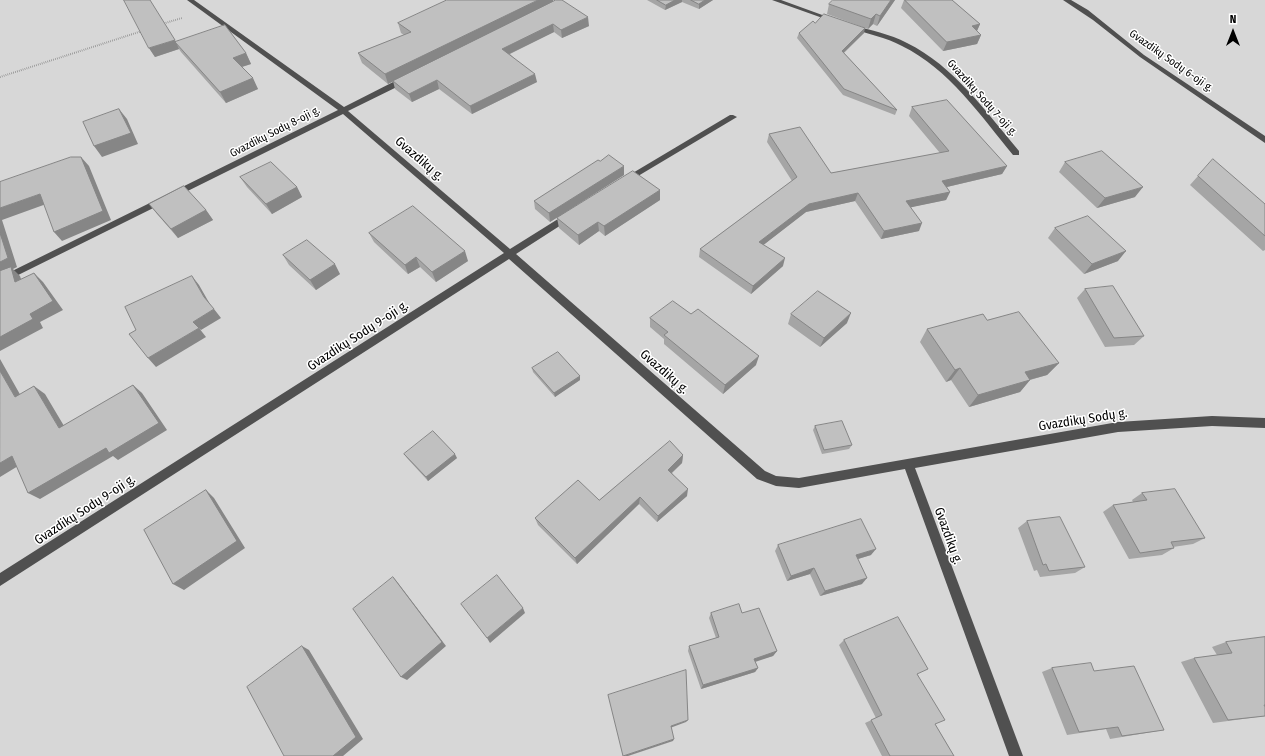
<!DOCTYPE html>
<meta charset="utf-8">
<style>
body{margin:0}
#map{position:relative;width:1265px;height:756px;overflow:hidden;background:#fff;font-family:"Fira Sans Condensed",sans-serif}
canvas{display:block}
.north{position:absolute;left:1213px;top:12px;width:40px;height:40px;-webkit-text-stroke:3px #fff;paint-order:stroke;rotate:0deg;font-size:11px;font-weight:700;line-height:16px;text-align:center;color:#000}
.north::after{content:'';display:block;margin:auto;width:14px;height:18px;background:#000;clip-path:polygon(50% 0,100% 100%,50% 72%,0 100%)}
</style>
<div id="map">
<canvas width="1265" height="756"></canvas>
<div class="north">N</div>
</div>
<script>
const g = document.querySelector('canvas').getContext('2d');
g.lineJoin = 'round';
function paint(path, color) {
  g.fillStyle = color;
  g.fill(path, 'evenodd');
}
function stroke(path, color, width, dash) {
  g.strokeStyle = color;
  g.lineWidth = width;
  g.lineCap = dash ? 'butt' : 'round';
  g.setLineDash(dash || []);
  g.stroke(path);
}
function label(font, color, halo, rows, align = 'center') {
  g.font = font + ' "Fira Sans Condensed",sans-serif';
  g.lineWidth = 3;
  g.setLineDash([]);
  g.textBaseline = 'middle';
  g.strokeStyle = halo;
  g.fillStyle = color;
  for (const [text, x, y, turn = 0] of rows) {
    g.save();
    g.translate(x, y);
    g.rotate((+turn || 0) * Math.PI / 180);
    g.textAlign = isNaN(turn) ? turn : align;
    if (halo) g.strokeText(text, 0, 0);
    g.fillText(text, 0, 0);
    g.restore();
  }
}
paint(new Path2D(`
 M 0,0 L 1265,0 L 1265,756 L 0,756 Z`), '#d7d7d7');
stroke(new Path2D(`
 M 162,24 L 182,18
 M 0,77 L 142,31`), '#727272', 2, [0.5, 1.5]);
paint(new Path2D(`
 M 187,0 L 194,0 L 344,107 L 403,77 L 409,77 L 409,81 L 348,111 L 510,249 L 566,214 L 572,214 L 573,216 L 572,218 L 516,254 L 765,471 L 776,476 L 799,478 L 1118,422 L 1212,416 L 1265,418 L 1265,428 L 1212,426 L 1118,432 L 915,468 L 1023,756 L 1009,756 L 905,469 L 799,488 L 776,486 L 757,479 L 509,259 L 0,586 L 0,573 L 504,253 L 343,114 L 0,284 L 0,277 L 338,110 Z
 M 772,0 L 781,0 L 836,20 L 831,21 Z
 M 1063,0 L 1071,0 L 1088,10 L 1144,55 L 1265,136 L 1265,143 L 1140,57 L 1093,20 Z
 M 852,25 C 870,30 890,34 907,43 C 954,66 986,112 1019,151 L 1019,155 L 1013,155 C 981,116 949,69 902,46 C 886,37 867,34 850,28 L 849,27 Z
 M 730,115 L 733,115 L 737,117 L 628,182 L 625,183 L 621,180 Z`), '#505050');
paint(new Path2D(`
 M 647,0 L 713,0 L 699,9 L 682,2 L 665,10 Z
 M 895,0 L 877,26 L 873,24 L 868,29 L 827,14 L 829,4 Z
 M 904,0 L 952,0 L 980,24 L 977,31 L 981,35 L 977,44 L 943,51 L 901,8 Z
 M 553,1 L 589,26 L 562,38 L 554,32 L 510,54 L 537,82 L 472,114 L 439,89 L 412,102 L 395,89 L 393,81 L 388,84 L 362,63 L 358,53 L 404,35 L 401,33 L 398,23 Z
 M 815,23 L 864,33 L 844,53 L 897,110 L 895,115 L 843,95 L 797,38 L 799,33 Z
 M 176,42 L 246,53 L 251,64 L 242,67 L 258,89 L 226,103 L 181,52 L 179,49 L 155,57 L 149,48 Z
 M 912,107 L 1007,166 L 1002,174 L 947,187 L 950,192 L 946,200 L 911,207 L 919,231 L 881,239 L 855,201 L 806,212 L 763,245 L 783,266 L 751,294 L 699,257 L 700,249 L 792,181 L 767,142 L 769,134 L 831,173 L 940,153 L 909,116 Z
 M 600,161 L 624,175 L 550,222 L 535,209 L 534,201 Z
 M 1065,162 L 1135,197 L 1097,208 L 1059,172 Z
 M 1198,176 L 1265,204 L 1265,250 L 1263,251 L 1190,185 Z
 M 240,177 L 297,187 L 302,197 L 272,214 L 247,187 Z
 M 660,190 L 660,200 L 605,236 L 599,231 L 579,245 L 559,228 L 557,218 Z
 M 149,204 L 206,210 L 213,220 L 178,238 L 157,214 Z
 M 1055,228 L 1118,261 L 1084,274 L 1048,238 Z
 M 369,233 L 468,261 L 436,282 L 420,267 L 408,274 L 374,242 Z
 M 283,255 L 340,274 L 316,290 L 289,265 Z
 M 1085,289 L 1144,336 L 1134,345 L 1105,347 L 1077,298 Z
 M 791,314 L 847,323 L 820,347 L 788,324 Z
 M 650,318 L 756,365 L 723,394 L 664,344 L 664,339 L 650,327 Z
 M 987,320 L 1059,363 L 1047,375 L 1030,380 L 1020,392 L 969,407 L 951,380 L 946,382 L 920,342 L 927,329 Z
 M 532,368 L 580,376 L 580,380 L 555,397 L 533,372 Z
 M 815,426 L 852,445 L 849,449 L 822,454 L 813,430 Z
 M 404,454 L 457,458 L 428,481 L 407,458 Z
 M 683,455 L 682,463 L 672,473 L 687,496 L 657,522 L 639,504 L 577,564 L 538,525 L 535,518 L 599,500 Z
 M 1142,493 L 1205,538 L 1193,544 L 1173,547 L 1174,548 L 1162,555 L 1129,559 L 1103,512 L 1113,505 L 1133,502 L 1132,500 Z
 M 1027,521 L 1085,567 L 1075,573 L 1040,577 L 1037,570 L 1034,571 L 1018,528 Z
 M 778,545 L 871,555 L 858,559 L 862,584 L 820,596 L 810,574 L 787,581 L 775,551 Z
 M 711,613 L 742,613 L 777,651 L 773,656 L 755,661 L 758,668 L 755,672 L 701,689 L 688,651 L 689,646 L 716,638 L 709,618 Z
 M 1265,637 L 1265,706 L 1264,706 L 1265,716 L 1213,723 L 1181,662 L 1194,658 L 1217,655 L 1212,647 L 1226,642 Z
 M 844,640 L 918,675 L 935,724 L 954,756 L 882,756 L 865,723 L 876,718 L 839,645 Z
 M 1052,668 L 1094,671 L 1164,730 L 1110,739 L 1106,729 L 1067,735 L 1042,672 Z`), '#a5a5a5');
paint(new Path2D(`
 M 538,0 L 553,0 L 553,3 L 388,84 L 385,74 Z
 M 675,0 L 682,0 L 682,2 L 665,10 L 666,5 Z
 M 705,0 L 713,0 L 699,9 L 699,4 Z
 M 891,0 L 895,0 L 877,26 L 880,16 Z
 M 876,14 L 873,24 L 868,29 L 871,19 Z
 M 588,17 L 589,26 L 562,38 L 561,30 Z
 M 553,24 L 554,32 L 503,57 L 502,49 Z
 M 980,24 L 976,33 L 972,26 Z
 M 865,28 L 864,33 L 840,56 L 842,51 Z
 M 981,35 L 977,44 L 943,51 L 947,42 Z
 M 175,40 L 179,49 L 155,57 L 149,48 Z
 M 246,53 L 251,64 L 238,68 L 233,58 Z
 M 535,74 L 537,82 L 472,114 L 470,106 Z
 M 253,78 L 258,89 L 226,103 L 220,92 Z
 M 437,80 L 439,89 L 412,102 L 409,94 Z
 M 119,109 L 127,119 L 138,144 L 102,157 L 94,146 Z
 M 81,157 L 89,166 L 111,220 L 62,241 L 54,232 Z
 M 624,166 L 624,175 L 550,222 L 549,213 Z
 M 1007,166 L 1002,174 L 938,189 L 942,181 Z
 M 297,187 L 302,197 L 272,214 L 266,204 Z
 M 1143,187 L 1135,197 L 1097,208 L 1105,198 Z
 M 660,190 L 660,200 L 605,236 L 604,226 Z
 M 950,192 L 946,200 L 903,209 L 906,201 Z
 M 858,193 L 855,201 L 806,212 L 757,250 L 759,242 L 809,204 Z
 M 40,194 L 49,203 L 2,220 L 17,267 L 13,269 L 20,276 L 25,291 L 0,275 L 0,208 Z
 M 206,210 L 213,220 L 178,238 L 171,229 Z
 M 598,222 L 599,231 L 579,245 L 578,235 Z
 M 922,223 L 919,231 L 881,239 L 884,231 Z
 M 465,251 L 468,261 L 436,282 L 432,272 Z
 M 1126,251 L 1118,261 L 1084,274 L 1092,264 Z
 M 416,257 L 420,267 L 408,274 L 405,265 Z
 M 785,258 L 783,266 L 751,294 L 753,286 Z
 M 335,264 L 340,274 L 316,290 L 310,280 Z
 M 34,273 L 43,282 L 63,310 L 40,322 L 43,328 L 0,351 L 0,337 L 30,314 Z
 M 192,276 L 199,285 L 211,306 L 204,297 Z
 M 214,309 L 221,318 L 201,330 L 193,322 Z
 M 851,313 L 847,323 L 820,347 L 824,338 Z
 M 199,328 L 206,337 L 156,367 L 148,358 Z
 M 759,356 L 756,365 L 723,394 L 725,385 Z
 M 0,359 L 26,405 L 15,397 L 0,371 Z
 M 1059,363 L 1047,375 L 1014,384 L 1025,372 Z
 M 960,368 L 951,380 L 946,382 L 955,370 Z
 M 580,376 L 580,380 L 555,397 L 554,393 Z
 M 1030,380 L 1020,392 L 969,407 L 978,395 Z
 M 133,385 L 142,393 L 167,430 L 118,460 L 113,456 L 40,499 L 28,493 Z
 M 34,386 L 45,394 L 70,436 L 59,428 Z
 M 455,454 L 457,458 L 428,481 L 426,477 Z
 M 683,455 L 682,463 L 667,477 L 668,470 Z
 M 12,456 L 23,463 L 0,477 L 0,463 Z
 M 688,489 L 687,496 L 657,522 L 658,516 Z
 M 206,490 L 214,498 L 245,548 L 184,590 L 173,584 Z
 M 640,497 L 639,504 L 577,564 L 575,558 Z
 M 876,549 L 871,555 L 851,561 L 856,555 Z
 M 814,568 L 810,574 L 787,581 L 791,576 Z
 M 393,577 L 398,583 L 446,646 L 407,680 L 401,677 Z
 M 867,578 L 862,584 L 820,596 L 825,591 Z
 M 523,608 L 525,613 L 490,643 L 487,638 Z
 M 302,646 L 309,650 L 363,739 L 343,756 L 333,756 Z
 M 777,651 L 773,656 L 752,663 L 754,659 Z
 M 758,668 L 755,672 L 701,689 L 703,685 Z
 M 688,720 L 686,722 L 670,728 L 671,726 Z
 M 674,739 L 673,741 L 628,756 L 623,756 Z`), '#868686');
const building = new Path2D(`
 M 124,0 L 150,0 L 175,40 L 149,48 Z
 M 447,0 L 538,0 L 385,74 L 358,53 L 411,32 L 398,23 Z
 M 556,0 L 562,0 L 588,17 L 561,30 L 553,24 L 502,49 L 535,74 L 470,106 L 437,80 L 409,94 L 393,81 Z
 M 657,0 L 675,0 L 666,5 Z
 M 691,0 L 705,0 L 699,4 Z
 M 833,0 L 891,0 L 880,16 L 876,14 L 871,19 L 829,4 Z
 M 905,0 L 952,0 L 980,24 L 972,26 L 981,35 L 947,42 Z
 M 824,14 L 865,28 L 842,51 L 897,110 L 844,89 L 799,33 L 813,21 L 815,23 Z
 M 225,25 L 246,53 L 233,58 L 253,78 L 220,92 L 175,42 Z
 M 947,100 L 1007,166 L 942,181 L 950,192 L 906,201 L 922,223 L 884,231 L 858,193 L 809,204 L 759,242 L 785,258 L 753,286 L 700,249 L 797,177 L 769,134 L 800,127 L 831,173 L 949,151 L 912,107 Z
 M 119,109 L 131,133 L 94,146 L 83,122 Z
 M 1102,151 L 1143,187 L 1105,198 L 1065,162 Z
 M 609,155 L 624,166 L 549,213 L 534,201 L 598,160 L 600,161 Z
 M 71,157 L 81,157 L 103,211 L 54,232 L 40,194 L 0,208 L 0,182 Z
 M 1213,159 L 1265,204 L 1265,236 L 1198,176 Z
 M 271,162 L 297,187 L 266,204 L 240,177 Z
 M 633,171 L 660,190 L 604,226 L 598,222 L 578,235 L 557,218 Z
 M 184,186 L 206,210 L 171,229 L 149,204 Z
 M 413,206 L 465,251 L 432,272 L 416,257 L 405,265 L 369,233 Z
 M 1088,216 L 1126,251 L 1092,264 L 1055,228 Z
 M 0,233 L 8,258 L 0,262 Z
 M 307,240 L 335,264 L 310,280 L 283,255 Z
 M 11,267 L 15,282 L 34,273 L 53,301 L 30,314 L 33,319 L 0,337 L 0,271 Z
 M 192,276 L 204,297 L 214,309 L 193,322 L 199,328 L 148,358 L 129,334 L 136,330 L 125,307 Z
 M 1113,286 L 1144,336 L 1114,338 L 1085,289 Z
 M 818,291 L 851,313 L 824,338 L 791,314 Z
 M 673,301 L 691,314 L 698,309 L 759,356 L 725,385 L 664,335 L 668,332 L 650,318 Z
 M 1019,312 L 1059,363 L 1025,372 L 1030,380 L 978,395 L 960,368 L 955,370 L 927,329 L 983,314 L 987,320 Z
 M 558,352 L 580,376 L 554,393 L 532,368 Z
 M 0,371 L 15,397 L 34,386 L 59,428 L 133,385 L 159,423 L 109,453 L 106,448 L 28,493 L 12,456 L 0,463 Z
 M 842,421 L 852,445 L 824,450 L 815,426 Z
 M 433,431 L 455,454 L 426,477 L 404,454 Z
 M 670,441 L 683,455 L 668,470 L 688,489 L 658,516 L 640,497 L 575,558 L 535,518 L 578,480 L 599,500 Z
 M 1175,489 L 1205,538 L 1171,542 L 1174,548 L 1140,553 L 1113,505 L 1147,500 L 1142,493 Z
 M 206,490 L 237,541 L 173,584 L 144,530 Z
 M 1060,517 L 1085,567 L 1049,571 L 1046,564 L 1043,565 L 1027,521 Z
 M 861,519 L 876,549 L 856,555 L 867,578 L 825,591 L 814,568 L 791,576 L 778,545 Z
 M 497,575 L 523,608 L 487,638 L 461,604 Z
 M 393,577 L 442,642 L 401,677 L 353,609 Z
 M 739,604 L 742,613 L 759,608 L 777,651 L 754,659 L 758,668 L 703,685 L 689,646 L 719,637 L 711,613 Z
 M 898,617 L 928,669 L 917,674 L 945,720 L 935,724 L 954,756 L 890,756 L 871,720 L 882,715 L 844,640 Z
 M 1265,637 L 1265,705 L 1264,705 L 1265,707 L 1265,716 L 1228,720 L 1194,658 L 1232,653 L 1226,642 Z
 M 302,646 L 356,737 L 333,756 L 284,756 L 247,687 Z
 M 1091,663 L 1094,671 L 1134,666 L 1164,730 L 1122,736 L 1118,727 L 1079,732 L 1052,668 Z
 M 686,670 L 688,720 L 671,726 L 674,739 L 623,756 L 608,695 Z`);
paint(building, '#c0c0c0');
stroke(building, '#868686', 1);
label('11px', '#000', '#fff', [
 ["Gvazdikų Sodų 6-oji g.",1171,61,35],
 ["Gvazdikų Sodų 7-oji g.",982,98,48],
 ["Gvazdikų Sodų 8-oji g.",275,132,-27]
]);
label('13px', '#000', '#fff', [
 ["Gvazdikų g.",419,159,41],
 ["Gvazdikų Sodų 9-oji g.",358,336,-33],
 ["Gvazdikų g.",664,372,41],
 ["Gvazdikų Sodų g.",1083,420,-9],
 ["Gvazdikų Sodų 9-oji g.",85,510,-33],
 ["Gvazdikų g.",948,536,70]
]);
</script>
